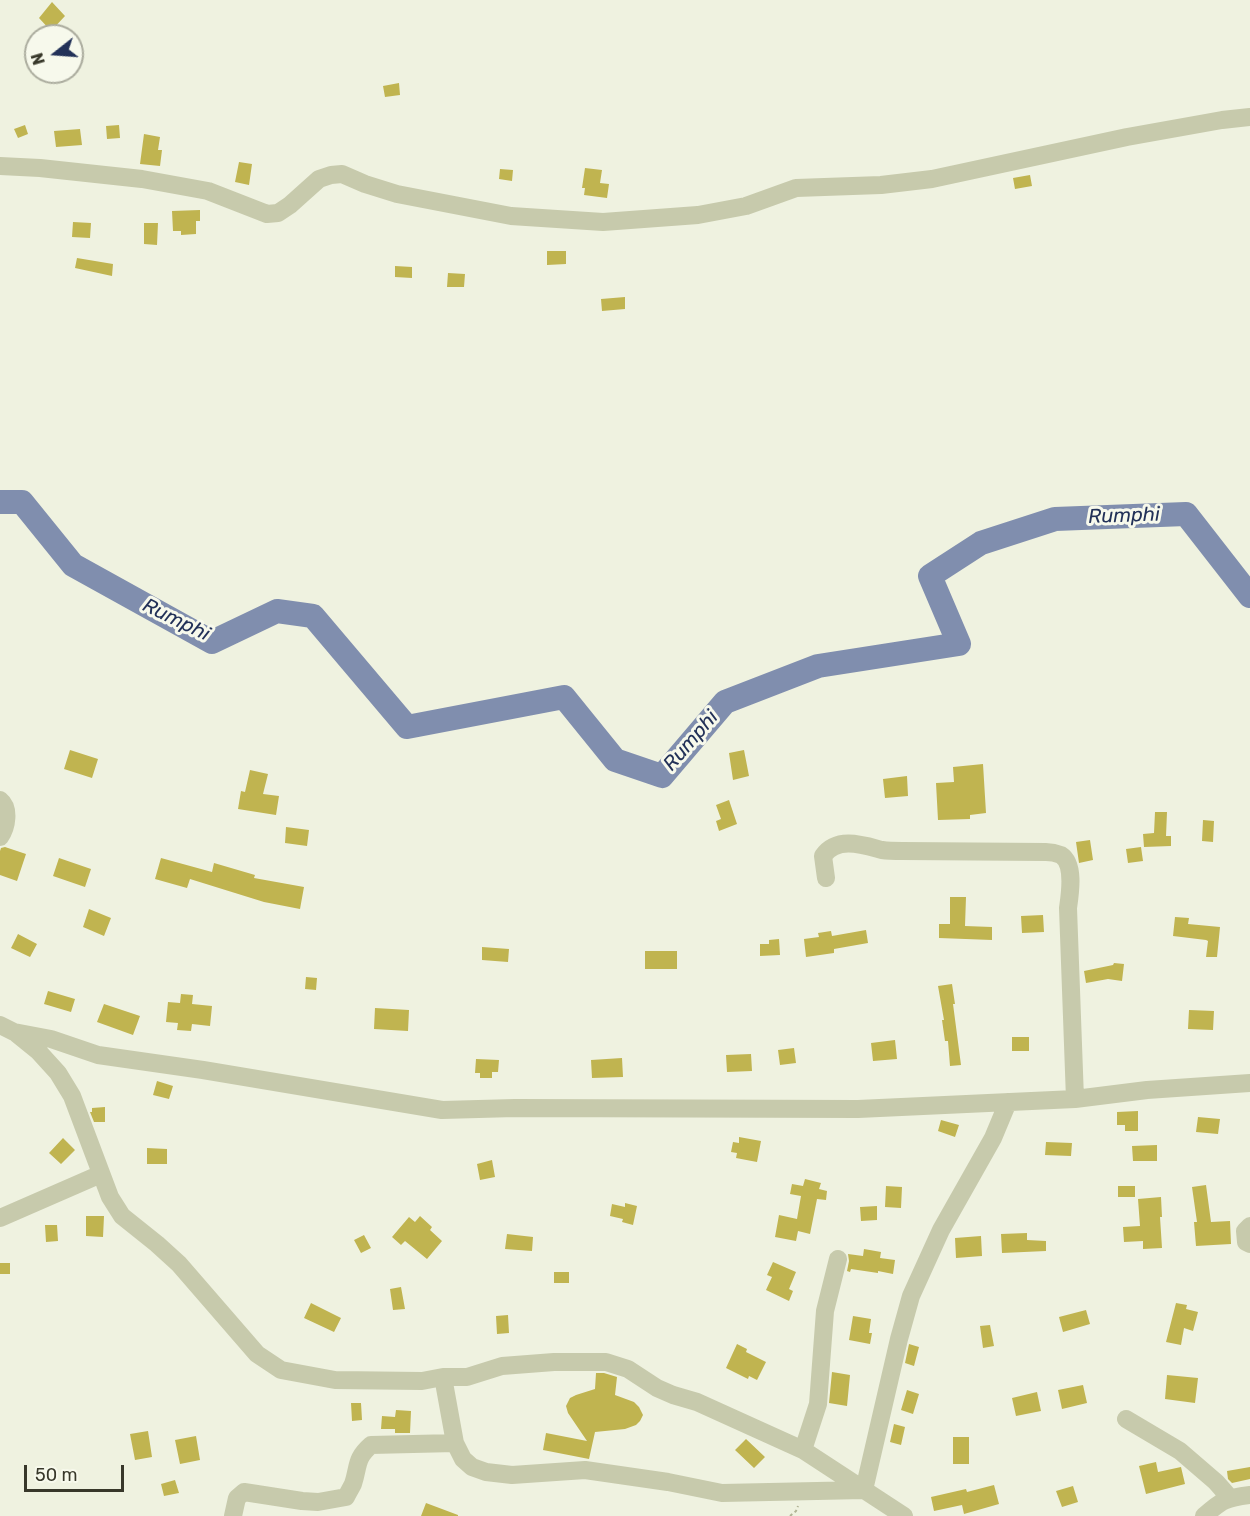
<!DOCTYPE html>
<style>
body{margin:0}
#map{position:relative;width:1250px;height:1516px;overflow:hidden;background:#eff2e0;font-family:Rubik,sans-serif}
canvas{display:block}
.north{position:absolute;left:24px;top:24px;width:60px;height:60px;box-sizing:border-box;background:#f7f9ec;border:2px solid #abac9e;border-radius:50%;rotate:253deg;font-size:16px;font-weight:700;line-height:24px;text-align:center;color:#38382a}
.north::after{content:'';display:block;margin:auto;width:21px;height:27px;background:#223158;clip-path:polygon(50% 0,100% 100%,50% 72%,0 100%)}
.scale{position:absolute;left:24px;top:1465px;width:100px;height:27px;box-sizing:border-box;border:3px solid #38382a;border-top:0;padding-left:8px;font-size:18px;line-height:21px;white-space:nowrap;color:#38382a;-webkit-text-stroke:4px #f7f9ec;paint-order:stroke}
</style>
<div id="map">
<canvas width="1250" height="1516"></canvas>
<div class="north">N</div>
<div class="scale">50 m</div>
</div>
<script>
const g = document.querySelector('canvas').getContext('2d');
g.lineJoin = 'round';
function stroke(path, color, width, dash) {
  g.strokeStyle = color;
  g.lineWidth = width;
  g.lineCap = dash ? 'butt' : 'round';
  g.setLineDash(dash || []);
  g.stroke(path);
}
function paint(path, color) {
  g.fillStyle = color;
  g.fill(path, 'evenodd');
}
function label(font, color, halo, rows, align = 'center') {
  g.font = font + ' Rubik,sans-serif';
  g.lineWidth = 6;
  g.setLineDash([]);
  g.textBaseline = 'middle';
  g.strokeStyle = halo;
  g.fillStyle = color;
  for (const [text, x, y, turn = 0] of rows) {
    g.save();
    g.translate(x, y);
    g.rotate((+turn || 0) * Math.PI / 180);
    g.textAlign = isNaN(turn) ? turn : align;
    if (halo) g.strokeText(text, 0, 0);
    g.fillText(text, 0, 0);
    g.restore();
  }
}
stroke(new Path2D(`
 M 0,502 L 22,502 L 73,565 L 212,642 L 277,611 L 313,616 L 407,727 L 564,697 L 615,760 L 662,776 L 725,702 L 818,666 L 959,644 L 930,576 L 981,543 L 1055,519 L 1186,514 L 1250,596`), '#808eae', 24);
paint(new Path2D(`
 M 52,2 L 65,16 L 51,31 L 39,18 Z
 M 399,83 L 400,95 L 385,97 L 383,86 Z
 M 25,125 L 28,134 L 18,138 L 14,129 Z
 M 119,125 L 120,138 L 107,139 L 106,126 Z
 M 80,129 L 82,145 L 56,147 L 54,131 Z
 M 144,134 L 160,137 L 158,150 L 162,150 L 160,166 L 140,164 Z
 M 239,162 L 252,164 L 249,185 L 235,182 Z
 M 585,168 L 602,170 L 600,183 L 609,184 L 607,198 L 584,195 L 585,188 L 582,188 Z
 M 500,169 L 513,170 L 512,181 L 499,179 Z
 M 1030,175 L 1032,186 L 1015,189 L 1013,178 Z
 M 200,210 L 200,221 L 196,221 L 196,234 L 181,235 L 181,231 L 173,231 L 172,211 Z
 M 73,222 L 91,223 L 90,238 L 72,237 Z
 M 144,223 L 158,223 L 157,245 L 144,244 Z
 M 547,251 L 566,251 L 566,264 L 547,265 Z
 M 77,258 L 113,264 L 112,276 L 75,268 Z
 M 395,266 L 412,267 L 412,278 L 395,277 Z
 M 448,273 L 465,274 L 464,287 L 447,287 Z
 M 625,297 L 625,309 L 602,311 L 601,299 Z
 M 70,750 L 98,759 L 92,778 L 64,769 Z
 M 744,750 L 749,776 L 733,780 L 729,753 Z
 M 983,764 L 986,813 L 970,815 L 970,819 L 938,820 L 936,783 L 954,782 L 953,767 Z
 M 250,770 L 268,774 L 263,794 L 279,796 L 276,815 L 238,809 L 241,791 L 245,792 Z
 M 907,776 L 908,796 L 885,798 L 883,779 Z
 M 729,800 L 737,824 L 719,831 L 716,821 L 721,819 L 716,805 Z
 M 1155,812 L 1167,812 L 1166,836 L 1171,836 L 1171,846 L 1144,847 L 1143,834 L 1154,833 Z
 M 1203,820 L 1214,821 L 1213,842 L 1202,841 Z
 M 286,827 L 309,830 L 307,846 L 285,843 Z
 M 1090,840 L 1093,860 L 1079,863 L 1076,842 Z
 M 5,847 L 26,854 L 17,881 L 0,875 L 0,851 L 1,848 Z
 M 1141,847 L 1143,861 L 1128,863 L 1126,849 Z
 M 59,858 L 91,869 L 85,887 L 53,876 Z
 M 161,858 L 212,872 L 214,863 L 255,875 L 254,878 L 304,887 L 300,909 L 264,902 L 190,879 L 187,888 L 155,879 Z
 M 950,897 L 966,897 L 965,926 L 992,927 L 992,940 L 939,938 L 939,924 L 950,924 Z
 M 89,909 L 111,918 L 104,936 L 83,927 Z
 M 1043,915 L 1044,932 L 1022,933 L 1021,916 Z
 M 1175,917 L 1189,918 L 1188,924 L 1220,927 L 1217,957 L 1206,957 L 1208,941 L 1206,940 L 1173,936 Z
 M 866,930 L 868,943 L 834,949 L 834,953 L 806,957 L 804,939 L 819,937 L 818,933 L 831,931 L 832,936 Z
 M 18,934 L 37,944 L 30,957 L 11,948 Z
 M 779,939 L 780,955 L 760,956 L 760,944 L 769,944 L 769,940 Z
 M 482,947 L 509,949 L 508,962 L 482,960 Z
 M 645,951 L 677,951 L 677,969 L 645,969 Z
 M 1114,963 L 1124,964 L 1122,981 L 1108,979 L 1086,983 L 1084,971 L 1113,965 Z
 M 306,977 L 317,978 L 316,990 L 305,989 Z
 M 952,984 L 955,1004 L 953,1004 L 961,1065 L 950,1066 L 948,1041 L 945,1041 L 942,1020 L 944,1020 L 938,986 Z
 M 48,991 L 75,999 L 71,1012 L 44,1004 Z
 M 181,994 L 193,995 L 192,1004 L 212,1006 L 210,1026 L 192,1024 L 191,1031 L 177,1030 L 178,1023 L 166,1022 L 168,1002 L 180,1003 Z
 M 104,1004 L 140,1016 L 133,1035 L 97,1022 Z
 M 375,1008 L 409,1010 L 408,1031 L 374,1029 Z
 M 1189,1010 L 1214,1011 L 1213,1030 L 1188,1029 Z
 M 1012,1037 L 1029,1037 L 1029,1051 L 1012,1051 Z
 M 895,1040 L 897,1059 L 873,1061 L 871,1043 Z
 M 794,1048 L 796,1063 L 780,1065 L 778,1050 Z
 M 751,1054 L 752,1071 L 727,1072 L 726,1055 Z
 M 622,1058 L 623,1077 L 592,1078 L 591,1060 Z
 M 476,1059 L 499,1060 L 498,1072 L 492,1072 L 492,1078 L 480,1078 L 480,1073 L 475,1073 Z
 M 157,1081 L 173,1086 L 169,1099 L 153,1095 Z
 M 105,1107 L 105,1122 L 94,1122 L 90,1112 L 92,1112 L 92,1108 Z
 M 1138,1111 L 1138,1131 L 1125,1131 L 1125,1125 L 1117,1125 L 1117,1112 Z
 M 1198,1117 L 1220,1119 L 1218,1134 L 1196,1132 Z
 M 941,1120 L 959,1125 L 955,1137 L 938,1131 Z
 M 739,1137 L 761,1141 L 757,1162 L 736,1158 L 737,1153 L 731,1152 L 733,1142 L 739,1143 Z
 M 63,1138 L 75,1150 L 61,1164 L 49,1153 Z
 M 1046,1142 L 1072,1143 L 1071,1156 L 1045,1155 Z
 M 1157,1145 L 1157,1161 L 1133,1161 L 1132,1146 Z
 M 147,1148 L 167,1149 L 167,1164 L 147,1164 Z
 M 492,1160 L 495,1177 L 480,1180 L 477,1164 Z
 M 805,1179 L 821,1183 L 819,1189 L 827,1191 L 826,1200 L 817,1199 L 810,1234 L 798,1231 L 796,1241 L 775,1237 L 779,1215 L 797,1219 L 801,1196 L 790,1194 L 792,1184 L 803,1186 Z
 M 1206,1185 L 1211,1222 L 1230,1221 L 1231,1244 L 1196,1246 L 1194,1222 L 1197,1222 L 1192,1187 Z
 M 886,1186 L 902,1187 L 901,1208 L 885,1207 Z
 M 1118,1186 L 1135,1186 L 1135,1197 L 1118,1197 Z
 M 1161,1197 L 1162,1217 L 1160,1217 L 1162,1248 L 1143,1249 L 1143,1241 L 1124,1242 L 1123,1227 L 1140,1226 L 1138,1199 Z
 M 625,1203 L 637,1206 L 633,1225 L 622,1222 L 623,1219 L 610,1216 L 612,1204 L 625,1207 Z
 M 877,1206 L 877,1220 L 861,1221 L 860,1207 Z
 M 86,1216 L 104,1216 L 103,1237 L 86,1236 Z
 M 420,1216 L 432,1227 L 430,1230 L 442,1241 L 427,1259 L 405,1241 L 401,1245 L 392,1237 L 409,1217 L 415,1222 Z
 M 45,1225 L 57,1225 L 58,1241 L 46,1242 Z
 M 1027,1233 L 1027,1240 L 1046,1241 L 1046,1251 L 1002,1253 L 1001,1234 Z
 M 507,1234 L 533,1237 L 532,1251 L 505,1249 Z
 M 364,1235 L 371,1248 L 361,1253 L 354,1240 Z
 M 981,1236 L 982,1256 L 956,1258 L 955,1238 Z
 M 864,1249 L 881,1252 L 880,1258 L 895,1260 L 893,1274 L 878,1271 L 878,1273 L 851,1269 L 850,1272 L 847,1271 L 849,1261 L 848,1254 L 863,1256 Z
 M 773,1262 L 796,1272 L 789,1289 L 793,1291 L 789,1301 L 766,1290 L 772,1277 L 767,1275 Z
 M 0,1263 L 10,1263 L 10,1274 L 0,1274 Z
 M 554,1272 L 569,1272 L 569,1283 L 554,1283 Z
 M 401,1287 L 405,1309 L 393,1310 L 390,1289 Z
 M 311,1303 L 341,1318 L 334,1332 L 304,1318 Z
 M 1176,1303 L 1187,1305 L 1186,1309 L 1198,1312 L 1193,1331 L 1184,1328 L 1181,1345 L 1166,1342 Z
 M 1086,1310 L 1090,1324 L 1063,1332 L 1059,1317 Z
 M 508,1315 L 509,1333 L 497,1334 L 496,1316 Z
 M 853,1316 L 871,1319 L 869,1333 L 872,1333 L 870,1344 L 849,1340 Z
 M 990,1325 L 994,1346 L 983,1348 L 980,1326 Z
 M 737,1344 L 747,1349 L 746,1352 L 766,1362 L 757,1380 L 749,1376 L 748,1379 L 726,1368 Z
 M 909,1344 L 919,1347 L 914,1366 L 905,1363 Z
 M 832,1372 L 850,1375 L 847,1406 L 829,1403 Z
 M 596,1373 L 604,1373 L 617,1377 L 615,1395 L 634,1402 L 639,1407 L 643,1415 L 640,1421 L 636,1425 L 625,1429 L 595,1432 L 589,1459 L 543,1450 L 546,1433 L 587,1441 L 568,1413 L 566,1406 L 570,1398 L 576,1395 L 595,1389 Z
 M 1167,1375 L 1198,1378 L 1195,1403 L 1165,1399 Z
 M 1083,1385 L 1087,1403 L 1062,1409 L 1058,1390 Z
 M 907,1390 L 919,1394 L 913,1414 L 901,1410 Z
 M 1037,1392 L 1041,1411 L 1016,1416 L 1012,1398 Z
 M 351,1403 L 361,1403 L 362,1420 L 352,1421 Z
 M 396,1410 L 411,1411 L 410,1433 L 395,1433 L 395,1429 L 381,1429 L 382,1416 L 395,1417 Z
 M 894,1424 L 905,1427 L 901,1445 L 890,1442 Z
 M 148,1431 L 152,1457 L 135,1460 L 130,1434 Z
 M 196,1436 L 200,1460 L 180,1464 L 175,1440 Z
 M 953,1437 L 969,1437 L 969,1464 L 953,1464 Z
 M 746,1439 L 765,1457 L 754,1468 L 735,1450 Z
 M 1156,1462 L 1158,1472 L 1181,1467 L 1185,1484 L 1146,1494 L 1139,1466 Z
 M 1250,1467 L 1250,1479 L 1232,1483 L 1228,1479 L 1227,1471 Z
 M 175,1480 L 179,1493 L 164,1496 L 161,1484 Z
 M 994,1485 L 999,1504 L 964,1514 L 962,1505 L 934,1511 L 931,1497 L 966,1489 L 967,1492 Z
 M 1073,1486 L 1078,1502 L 1062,1507 L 1056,1491 Z
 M 426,1503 L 458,1515 L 458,1516 L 421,1516 Z`), '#c0b450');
stroke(new Path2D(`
 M 790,1516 L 796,1511 L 798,1506`), '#b1b394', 2, [3, 3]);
stroke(new Path2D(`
 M 0,166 L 40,168 L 142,179 L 208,191 L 267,214 L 278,213 L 290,205 L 319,179 L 331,175 L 342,174 L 365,184 L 397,194 L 511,216 L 603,222 L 698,215 L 746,206 L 796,188 L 881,185 L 932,179 L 1127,137 L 1222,120 L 1250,117
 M 0,800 C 10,808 7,827 0,837
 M 826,878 L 823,856 C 837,836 863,845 882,850 C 889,851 896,851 902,851 L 1046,852 C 1051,852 1056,853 1061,855 C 1075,864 1070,894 1068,908 L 1075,1099
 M 0,1025 L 14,1032 L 51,1039 L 98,1055 L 203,1070 L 442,1110 L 515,1108 L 858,1109 L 1075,1099 L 1147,1090 L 1250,1083
 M 17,1034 L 38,1051 L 58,1073 L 72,1096 L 110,1197 L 122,1216 L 157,1244 L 179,1264 L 257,1354 L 281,1370 L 335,1380 L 422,1381 L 443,1377 L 467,1377 L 502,1366 L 554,1362 L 606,1362 L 628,1369 L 657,1388 L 673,1395 L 697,1402 L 803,1450 L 904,1516
 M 0,1218 L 101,1174
 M 1250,1226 L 1245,1231 L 1246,1242 L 1250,1244
 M 443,1377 L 455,1443 L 463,1459 L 472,1467 L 486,1472 L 512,1475 L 585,1470 L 668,1482 L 722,1493 L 864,1490 L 899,1339 L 911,1296 L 941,1230 L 993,1138 L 1008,1102
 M 1126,1419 L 1180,1451 L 1216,1482 L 1230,1498
 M 803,1450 L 818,1404 L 825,1311 L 838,1259
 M 233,1516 L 237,1498 L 244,1492 L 302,1501 L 318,1502 L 346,1497 C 348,1493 351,1488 353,1484 C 359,1466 355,1459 371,1445 L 455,1443
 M 1204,1516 C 1222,1500 1226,1498 1250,1495`), '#c7caac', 18);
label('italic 20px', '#223158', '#f7f9ec', [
 ["Rumphi",1124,516,-2],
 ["Rumphi",176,620,26],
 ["Rumphi",691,741,-49]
]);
</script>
